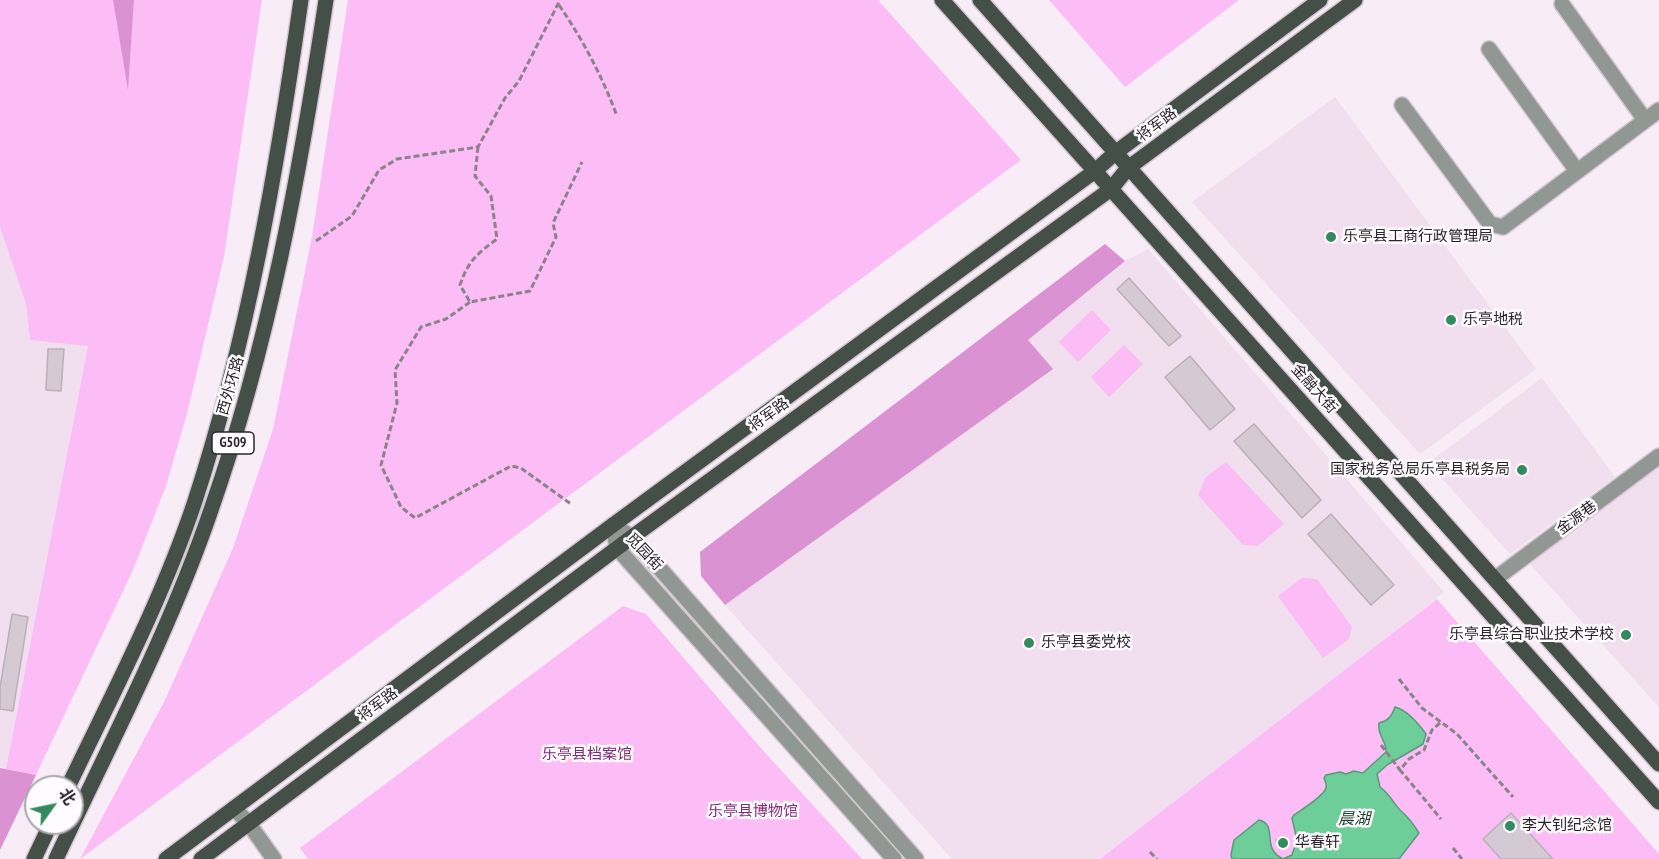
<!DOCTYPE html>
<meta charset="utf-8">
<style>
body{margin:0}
#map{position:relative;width:1659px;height:859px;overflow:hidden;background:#f8ecf7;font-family:"PT Sans Narrow","Noto Sans SC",sans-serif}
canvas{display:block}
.north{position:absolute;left:24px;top:775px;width:60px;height:60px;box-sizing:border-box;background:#fffcff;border:2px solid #aaa6aa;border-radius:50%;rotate:57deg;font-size:16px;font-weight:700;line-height:24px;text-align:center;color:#2a252a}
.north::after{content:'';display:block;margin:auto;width:21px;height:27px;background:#338a5f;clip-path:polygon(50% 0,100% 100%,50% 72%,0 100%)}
</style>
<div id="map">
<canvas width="1659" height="859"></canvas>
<div class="north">北</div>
</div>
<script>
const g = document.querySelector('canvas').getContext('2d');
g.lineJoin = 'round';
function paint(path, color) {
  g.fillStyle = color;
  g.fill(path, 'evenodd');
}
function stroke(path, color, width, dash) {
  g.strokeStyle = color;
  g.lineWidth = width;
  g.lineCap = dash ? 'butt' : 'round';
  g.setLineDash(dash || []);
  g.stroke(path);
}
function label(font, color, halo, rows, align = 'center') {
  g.font = font + ' "PT Sans Narrow","Noto Sans SC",sans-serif';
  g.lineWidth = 5;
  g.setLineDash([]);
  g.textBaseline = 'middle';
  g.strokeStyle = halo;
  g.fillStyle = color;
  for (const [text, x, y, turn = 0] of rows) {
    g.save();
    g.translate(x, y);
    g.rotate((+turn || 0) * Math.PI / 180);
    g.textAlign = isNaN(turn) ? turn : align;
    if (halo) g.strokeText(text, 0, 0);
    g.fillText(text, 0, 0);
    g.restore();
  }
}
paint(new Path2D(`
 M 1335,97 L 1536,369 L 1420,454 L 1192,202 Z
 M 0,227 L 26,304 L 30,340 L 88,345 L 6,769 L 0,767 Z
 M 1148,249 L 1444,592 L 1332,682 L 1100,859 L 952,859 L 725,605 L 1052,369 L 1028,340 L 1125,261 Z
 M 1542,378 L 1615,477 L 1510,554 L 1428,463 Z
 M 1659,465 L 1659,707 L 1528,562 Z`), '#f1deee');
paint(new Path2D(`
 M 0,0 L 113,0 L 128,86 L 134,0 L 262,0 L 224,257 L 187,414 L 166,486 L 133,570 L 36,775 L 6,769 L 88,346 L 30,340 L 26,304 L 0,227 Z
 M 348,0 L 878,0 L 1021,160 L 80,859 L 165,700 L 233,548 L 273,429 L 312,237 Z
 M 1049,0 L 1239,0 L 1125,87 Z
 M 1092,310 L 1111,330 L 1078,362 L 1059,342 Z
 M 1124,345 L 1143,364 L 1109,397 L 1091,377 Z
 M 1226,462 L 1284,524 L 1258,546 L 1243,545 L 1198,495 L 1206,477 Z
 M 1302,578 L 1317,579 L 1352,627 L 1349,639 L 1323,658 L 1278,596 Z
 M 1437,599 L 1659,854 L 1659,859 L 1100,859 Z
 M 623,606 L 646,614 L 760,747 L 862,859 L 308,859 L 300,848 Z`), '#fcbcf5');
paint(new Path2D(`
 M 113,0 L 134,0 L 128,90 Z
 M 1105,244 L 1125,261 L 1028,340 L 1053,369 L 725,605 L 701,576 L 700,552 Z
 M 0,768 L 36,775 L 0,850 Z`), '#da92d3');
const water = new Path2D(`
 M 1395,707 C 1407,710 1418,723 1426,734 L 1423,744 L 1387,765 L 1377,774 L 1380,787 C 1391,795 1392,802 1400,810 C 1409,818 1413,823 1419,833 L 1399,859 L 1232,859 L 1231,855 L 1234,840 L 1259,820 C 1279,825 1260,848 1283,859 L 1292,855 L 1297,840 L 1292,818 L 1294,815 C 1301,810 1324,796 1326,788 C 1327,785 1325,781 1324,778 L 1326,775 L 1340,772 L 1346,774 L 1354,771 L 1363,773 L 1386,752 C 1387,741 1377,736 1379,723 C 1388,721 1392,716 1395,707 Z`);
paint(water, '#6dce99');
stroke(water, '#599b78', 1.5);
const building = new Path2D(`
 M 1129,278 L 1181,336 L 1169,346 L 1117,289 Z
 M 48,349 L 64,349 L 61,391 L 46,390 Z
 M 1190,356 L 1235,409 L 1210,430 L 1165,377 Z
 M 1254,424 L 1321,500 L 1302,518 L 1234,441 Z
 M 1331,514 L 1394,585 L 1371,605 L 1308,534 Z
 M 12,614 L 28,617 L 13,711 L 0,709 L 0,688 Z
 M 1511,813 L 1553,859 L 1501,859 L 1483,839 Z
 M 1286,837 L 1289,846 L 1280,849 L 1276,840 Z`);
paint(building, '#d5c9d4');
stroke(building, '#bbafb9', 1.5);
const minor = new Path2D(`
 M 1562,4 L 1645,120
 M 1489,49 L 1577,171
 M 1402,105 L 1490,224 L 1503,227 L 1659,110
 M 613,525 L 632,537 L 916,859
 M 613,525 L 617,548 L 894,859
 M 1495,579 L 1659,456
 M 234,808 L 249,824 L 274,859`);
const major = new Path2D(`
 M 942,0 L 1659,802
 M 980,0 L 1659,764
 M 68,787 C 113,693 162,600 195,501 C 248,338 277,169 301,0
 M 34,859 L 51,823
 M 56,859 C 110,744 170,630 211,510 C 269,344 300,173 326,0
 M 166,859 L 613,525 L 1095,171 L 1115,153 L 1320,0
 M 201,859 L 632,537 L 1111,189 L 1128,168 L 1355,0`);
stroke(minor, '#d3c8d2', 18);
stroke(major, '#d3c8d2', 18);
stroke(new Path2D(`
 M 559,5 C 583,40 602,76 617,116
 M 478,147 L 475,176 L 491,196 L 497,239 C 478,253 468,261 460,285 L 470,302 L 530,291 L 556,237 L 553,223 L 582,162
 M 316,241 L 352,216 L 379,170 L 397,159 L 478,147 L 505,98 L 519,81 L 560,0
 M 470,302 L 446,319 L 421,327 L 395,370 L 397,403 L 381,465 L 401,507 L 415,518 L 511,466 L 521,468 L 571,504
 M 1399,679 L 1422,708 L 1457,734 L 1513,797
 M 1440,723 L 1432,730 L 1424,750 L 1409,759 L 1400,770 L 1441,819
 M 1381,745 L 1400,770
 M 1453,848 L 1462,859
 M 1150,852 L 1157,859`), '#8b838b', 3, [6, 3]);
stroke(minor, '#919793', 15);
stroke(major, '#444f48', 15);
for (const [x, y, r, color] of [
 [1331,237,6,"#338a5f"],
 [1451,320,6,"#338a5f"],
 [1522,470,6,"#338a5f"],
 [1626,635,6,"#338a5f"],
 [1029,643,6,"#338a5f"],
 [1510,826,6,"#338a5f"],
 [1283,843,6,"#338a5f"]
]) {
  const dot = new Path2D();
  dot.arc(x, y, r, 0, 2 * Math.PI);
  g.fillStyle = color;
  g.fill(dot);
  stroke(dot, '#fffcff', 2);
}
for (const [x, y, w] of [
 [233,443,42]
]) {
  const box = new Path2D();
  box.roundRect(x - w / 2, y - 11, w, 22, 4.5);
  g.fillStyle = '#fffcff';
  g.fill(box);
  stroke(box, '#2a252a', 1.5);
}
label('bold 14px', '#2a252a', null, [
 ["G509",233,443]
]);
label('15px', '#2a252a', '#fffcff', [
 ["将军路",1157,125,-37],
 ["西外环路",231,386,-74],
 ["金融大街",1314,389,48],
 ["将军路",769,415,-36],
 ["金源巷",1577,518,-37],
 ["觅园街",644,552,46],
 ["将军路",378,705,-37]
]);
label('15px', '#2a252a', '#fffcff', [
 ["乐亭县工商行政管理局",1343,237],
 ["乐亭地税",1463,320],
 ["国家税务总局乐亭县税务局",1510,470,"right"],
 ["乐亭县综合职业技术学校",1614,635,"right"],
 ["乐亭县委党校",1041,643],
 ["李大钊纪念馆",1522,826],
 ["华春轩",1295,843]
], 'left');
label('15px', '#802c7b', '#fffcff', [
 ["乐亭县档案馆",587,755],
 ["乐亭县博物馆",753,812]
]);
label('italic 16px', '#1d4631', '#fffcff', [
 ["晨湖",1354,819]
]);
</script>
